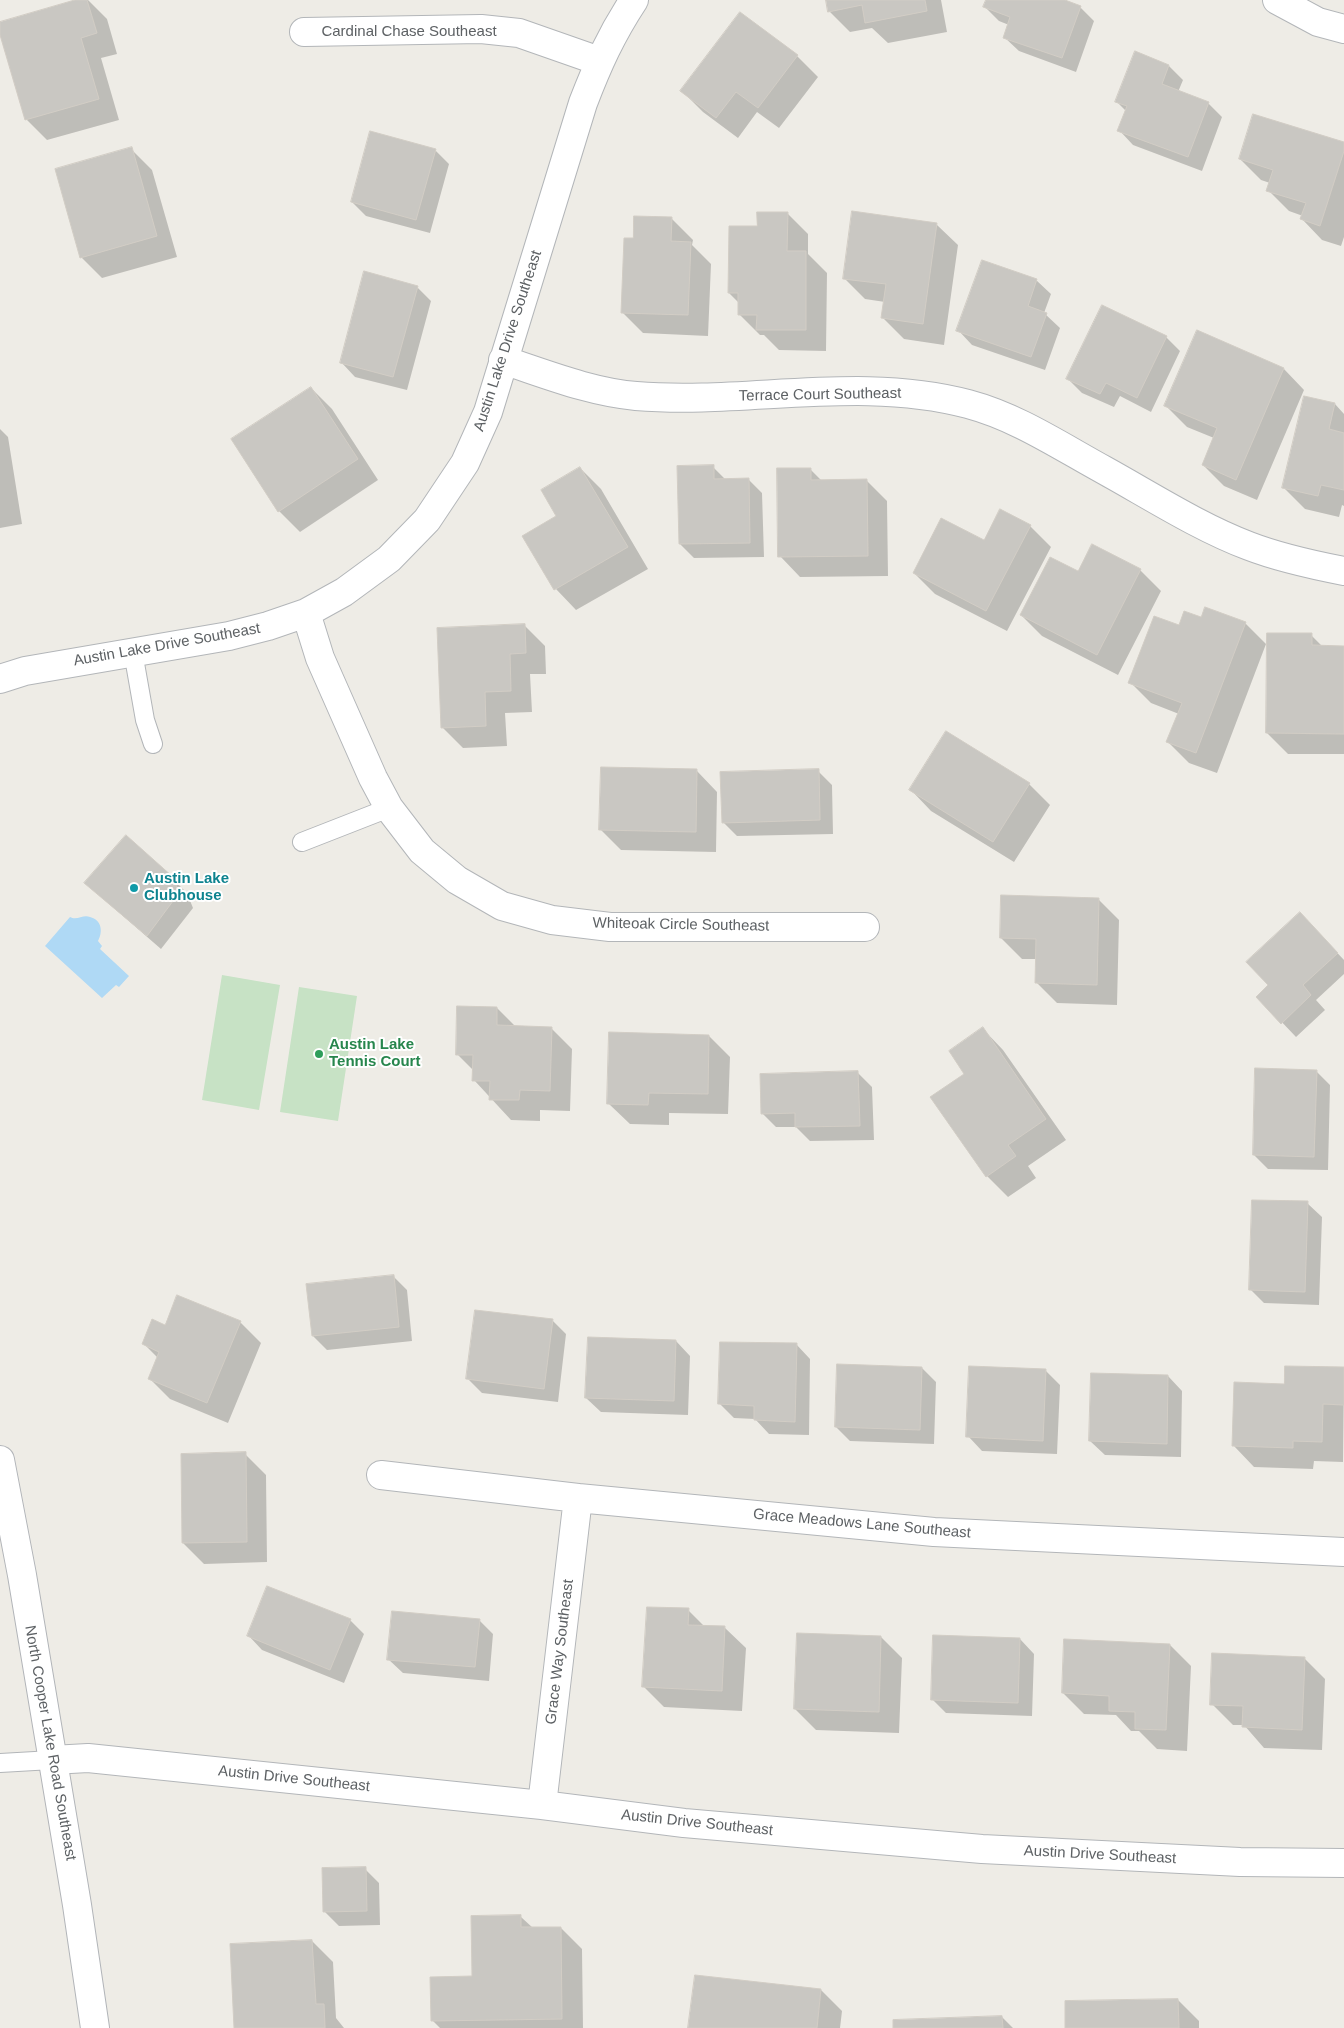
<!DOCTYPE html>
<style>
body{margin:0}
canvas{display:block;background:#eeece6}
</style>
<canvas width="1344" height="2028"></canvas>
<script>
const g = document.querySelector('canvas').getContext('2d');
g.lineJoin = 'round';
function paint(path, color) {
  g.fillStyle = color;
  g.fill(path, 'evenodd');
}
function stroke(path, color, width, dash) {
  g.strokeStyle = color;
  g.lineWidth = width;
  g.lineCap = dash ? 'butt' : 'round';
  g.setLineDash(dash || []);
  g.stroke(path);
}
function label(font, color, halo, rows, align = 'center') {
  g.font = font + ' Arial,sans-serif';
  g.lineWidth = 4;
  g.setLineDash([]);
  g.textBaseline = 'middle';
  g.strokeStyle = halo;
  g.fillStyle = color;
  for (const [text, x, y, turn = 0] of rows) {
    g.save();
    g.translate(x, y);
    g.rotate((+turn || 0) * Math.PI / 180);
    g.textAlign = isNaN(turn) ? turn : align;
    if (halo) g.strokeText(text, 0, 0);
    g.fillText(text, 0, 0);
    g.restore();
  }
}
paint(new Path2D(`
 M 222,975 L 280,985 L 259,1110 L 202,1100 Z
 M 299,987 L 357,996 L 338,1121 L 280,1112 Z`), '#c7e2c5');
paint(new Path2D(`
 M 70,917 C 77,921 83,914 90,917 C 102,920 103,932 98,941 L 102,946 L 100,949 L 129,976 L 119,987 L 116,985 L 102,998 L 45,946 Z`), '#afd9f5');
paint(new Path2D(`
 M 79,0 L 88,0 L 107,19 L 117,54 L 101,58 L 119,120 L 47,140 L 26,119 L 0,30 L 0,23 Z
 M 827,0 L 941,0 L 947,32 L 888,43 L 872,28 L 850,32 L 829,11 Z
 M 987,0 L 1061,0 L 1080,7 L 1094,21 L 1076,72 L 1019,51 L 1004,37 L 1009,25 L 999,21 L 985,7 Z
 M 1135,53 L 1169,66 L 1183,80 L 1178,92 L 1208,103 L 1222,117 L 1202,171 L 1133,145 L 1119,130 L 1126,111 L 1117,102 Z
 M 797,56 L 818,77 L 779,128 L 757,112 L 738,138 L 703,112 L 682,91 Z
 M 1344,144 L 1344,237 L 1341,246 L 1322,240 L 1302,219 L 1303,216 L 1289,211 L 1268,190 L 1270,183 L 1261,180 L 1240,159 Z
 M 131,149 L 152,170 L 177,257 L 102,278 L 81,257 Z
 M 435,150 L 449,164 L 430,233 L 366,216 L 352,202 Z
 M 787,213 L 808,234 L 808,254 L 827,273 L 826,351 L 779,350 L 764,335 L 760,335 L 739,314 L 739,303 L 729,293 L 758,228 Z
 M 672,219 L 693,240 L 692,245 L 711,264 L 708,336 L 643,333 L 622,312 L 634,240 Z
 M 937,225 L 958,245 L 944,345 L 904,339 L 883,318 L 885,302 L 865,299 L 844,278 Z
 M 1036,280 L 1051,294 L 1044,313 L 1060,328 L 1045,370 L 972,345 L 958,330 Z
 M 417,287 L 431,301 L 407,390 L 355,377 L 341,362 Z
 M 1166,337 L 1180,351 L 1151,412 L 1120,396 L 1114,407 L 1082,393 L 1068,379 Z
 M 1284,369 L 1304,390 L 1257,500 L 1224,486 L 1203,465 L 1214,438 L 1187,427 L 1166,406 Z
 M 311,388 L 332,409 L 378,480 L 300,532 L 279,511 Z
 M 1335,404 L 1344,414 L 1344,506 L 1342,505 L 1339,517 L 1305,509 L 1284,488 Z
 M 0,429 L 8,437 L 22,524 L 0,528 Z
 M 713,467 L 726,480 L 748,479 L 762,493 L 764,557 L 694,558 L 680,544 Z
 M 580,468 L 601,489 L 648,569 L 576,610 L 556,589 L 524,536 L 558,516 Z
 M 810,469 L 822,481 L 866,480 L 887,501 L 888,576 L 800,577 L 780,556 Z
 M 1030,526 L 1051,547 L 1007,631 L 935,594 L 914,573 L 985,542 Z
 M 1093,546 L 1140,570 L 1161,591 L 1118,675 L 1042,636 L 1021,615 L 1079,573 Z
 M 1202,619 L 1245,623 L 1266,644 L 1217,773 L 1189,763 L 1168,742 L 1179,714 L 1151,703 L 1130,682 L 1180,626 Z
 M 524,625 L 545,646 L 546,674 L 530,674 L 532,712 L 505,713 L 507,746 L 463,748 L 442,727 Z
 M 1311,635 L 1323,647 L 1344,647 L 1344,754 L 1288,754 L 1267,733 Z
 M 697,771 L 717,792 L 716,852 L 621,850 L 600,829 Z
 M 818,771 L 832,785 L 833,834 L 737,836 L 723,822 Z
 M 1029,784 L 1050,805 L 1014,862 L 931,811 L 911,790 Z
 M 172,878 L 187,893 L 193,908 L 161,949 L 85,883 Z
 M 1098,899 L 1119,920 L 1117,1005 L 1057,1003 L 1036,982 L 1037,959 L 1022,959 L 1001,938 Z
 M 1314,928 L 1344,960 L 1344,974 L 1316,1000 L 1325,1010 L 1296,1037 L 1258,997 L 1270,985 Z
 M 497,1008 L 516,1027 L 551,1028 L 572,1049 L 570,1111 L 540,1110 L 540,1121 L 511,1120 L 474,1080 L 474,1071 L 457,1054 Z
 M 983,1029 L 1003,1050 L 1066,1140 L 1028,1166 L 1036,1178 L 1008,1197 L 987,1176 L 932,1097 L 966,1074 Z
 M 709,1036 L 730,1057 L 728,1114 L 669,1113 L 669,1125 L 630,1124 L 609,1104 Z
 M 1316,1071 L 1330,1085 L 1328,1170 L 1268,1169 L 1254,1155 Z
 M 858,1073 L 872,1087 L 874,1140 L 810,1141 L 796,1127 L 776,1127 L 762,1113 Z
 M 1307,1203 L 1322,1217 L 1319,1305 L 1264,1303 L 1250,1289 Z
 M 393,1276 L 407,1290 L 412,1341 L 327,1350 L 313,1336 Z
 M 552,1320 L 566,1334 L 558,1402 L 482,1393 L 468,1379 Z
 M 240,1322 L 261,1343 L 228,1423 L 170,1399 L 150,1379 L 158,1358 L 144,1344 Z
 M 676,1341 L 690,1356 L 688,1415 L 601,1412 L 586,1398 Z
 M 796,1344 L 810,1359 L 809,1435 L 769,1434 L 755,1419 L 734,1418 L 720,1404 Z
 M 922,1368 L 936,1382 L 934,1444 L 850,1441 L 836,1427 Z
 M 1344,1369 L 1343,1462 L 1314,1461 L 1313,1469 L 1254,1467 L 1234,1446 L 1285,1385 Z
 M 1046,1371 L 1060,1385 L 1057,1454 L 982,1451 L 968,1436 Z
 M 1168,1376 L 1182,1391 L 1181,1457 L 1105,1455 L 1090,1441 Z
 M 245,1454 L 266,1475 L 267,1562 L 204,1564 L 183,1543 Z
 M 688,1610 L 705,1627 L 725,1628 L 746,1648 L 742,1711 L 664,1707 L 643,1686 Z
 M 350,1620 L 364,1634 L 344,1683 L 262,1650 L 248,1635 Z
 M 479,1620 L 493,1634 L 489,1681 L 403,1673 L 388,1659 Z
 M 881,1637 L 902,1658 L 899,1733 L 816,1730 L 795,1709 Z
 M 1020,1639 L 1034,1654 L 1032,1716 L 946,1713 L 932,1699 Z
 M 1170,1645 L 1191,1666 L 1187,1751 L 1157,1749 L 1139,1731 L 1131,1731 L 1116,1715 L 1084,1714 L 1063,1693 Z
 M 1304,1658 L 1325,1679 L 1322,1750 L 1264,1748 L 1244,1725 L 1233,1725 L 1212,1704 Z
 M 365,1869 L 379,1883 L 380,1925 L 339,1926 L 325,1912 Z
 M 521,1917 L 533,1928 L 561,1928 L 582,1949 L 583,2028 L 440,2028 L 432,2020 L 473,1978 Z
 M 312,1941 L 333,1962 L 336,2018 L 344,2028 L 236,2028 Z
 M 821,1990 L 842,2011 L 840,2028 L 690,2028 Z
 M 1178,2000 L 1199,2021 L 1199,2028 L 1067,2028 Z
 M 1002,2017 L 1013,2028 L 894,2028 Z`), '#0003');
const building = new Path2D(`
 M 75,0 L 87,0 L 97,33 L 81,38 L 99,99 L 25,120 L 0,35 L 0,22 Z
 M 826,0 L 925,0 L 927,11 L 865,23 L 862,5 L 828,12 Z
 M 986,0 L 1065,0 L 1081,6 L 1062,58 L 1003,38 L 1010,17 L 983,7 Z
 M 740,12 L 798,55 L 758,108 L 736,92 L 716,118 L 680,91 Z
 M 1135,51 L 1169,65 L 1162,84 L 1209,102 L 1188,157 L 1117,131 L 1127,106 L 1115,102 Z
 M 1253,114 L 1344,142 L 1344,151 L 1320,226 L 1300,219 L 1306,203 L 1266,191 L 1273,170 L 1239,159 Z
 M 370,131 L 436,149 L 416,220 L 351,202 Z
 M 132,147 L 157,236 L 80,258 L 55,169 Z
 M 852,211 L 937,223 L 923,324 L 881,318 L 886,284 L 843,279 Z
 M 757,212 L 788,212 L 787,251 L 806,251 L 806,330 L 756,330 L 757,315 L 738,315 L 738,293 L 728,293 L 729,226 L 757,226 Z
 M 634,216 L 672,217 L 671,241 L 691,242 L 688,315 L 621,313 L 624,238 L 633,238 Z
 M 982,260 L 1037,279 L 1028,306 L 1047,313 L 1031,357 L 956,331 Z
 M 364,271 L 418,286 L 393,377 L 340,363 Z
 M 1102,305 L 1167,336 L 1137,398 L 1106,383 L 1100,394 L 1066,379 Z
 M 1197,330 L 1284,368 L 1236,480 L 1202,465 L 1217,428 L 1164,406 Z
 M 311,387 L 358,459 L 278,512 L 231,439 Z
 M 1304,396 L 1335,403 L 1329,429 L 1344,433 L 1344,490 L 1321,485 L 1318,496 L 1282,488 Z
 M 714,465 L 714,479 L 749,478 L 750,543 L 679,544 L 677,466 Z
 M 580,467 L 628,547 L 554,590 L 522,536 L 556,516 L 541,490 Z
 M 777,468 L 811,468 L 811,480 L 867,479 L 868,556 L 778,557 Z
 M 1000,509 L 1031,525 L 986,611 L 913,573 L 941,518 L 984,540 Z
 M 1092,544 L 1141,569 L 1097,655 L 1020,615 L 1050,557 L 1078,571 Z
 M 1205,607 L 1246,622 L 1196,753 L 1166,742 L 1182,703 L 1128,683 L 1154,616 L 1179,625 L 1184,611 L 1201,617 Z
 M 525,624 L 526,653 L 510,654 L 511,691 L 485,692 L 486,726 L 441,728 L 437,628 Z
 M 1267,633 L 1312,633 L 1312,645 L 1344,646 L 1344,734 L 1266,733 Z
 M 946,731 L 1030,783 L 993,842 L 909,790 Z
 M 601,767 L 697,769 L 696,832 L 599,830 Z
 M 819,769 L 820,820 L 722,823 L 720,772 Z
 M 126,835 L 173,877 L 179,893 L 147,936 L 84,883 Z
 M 1001,895 L 1099,898 L 1097,985 L 1035,983 L 1036,939 L 1000,938 Z
 M 1300,912 L 1338,953 L 1303,985 L 1311,995 L 1281,1024 L 1256,997 L 1268,985 L 1246,962 Z
 M 457,1006 L 497,1007 L 497,1025 L 552,1027 L 550,1091 L 520,1090 L 519,1100 L 489,1100 L 490,1081 L 472,1081 L 473,1055 L 456,1055 Z
 M 983,1027 L 1046,1119 L 1008,1145 L 1016,1156 L 986,1177 L 930,1097 L 964,1074 L 949,1051 Z
 M 609,1032 L 709,1035 L 708,1094 L 649,1093 L 648,1105 L 607,1104 Z
 M 1255,1068 L 1317,1070 L 1314,1157 L 1253,1155 Z
 M 858,1071 L 860,1126 L 795,1127 L 795,1113 L 761,1114 L 760,1074 Z
 M 1252,1200 L 1308,1201 L 1305,1292 L 1249,1290 Z
 M 394,1275 L 399,1327 L 312,1336 L 306,1284 Z
 M 177,1295 L 241,1321 L 207,1403 L 148,1379 L 159,1352 L 142,1344 L 152,1319 L 165,1325 Z
 M 475,1310 L 553,1319 L 544,1389 L 466,1379 Z
 M 588,1337 L 676,1340 L 674,1401 L 585,1398 Z
 M 720,1342 L 797,1343 L 795,1422 L 754,1420 L 754,1406 L 718,1404 Z
 M 837,1364 L 922,1367 L 920,1430 L 835,1427 Z
 M 969,1366 L 1046,1369 L 1043,1441 L 966,1437 Z
 M 1285,1366 L 1344,1367 L 1344,1405 L 1323,1404 L 1322,1442 L 1293,1441 L 1293,1448 L 1232,1446 L 1234,1382 L 1284,1384 Z
 M 1091,1373 L 1168,1375 L 1167,1444 L 1089,1441 Z
 M 246,1452 L 247,1542 L 182,1543 L 181,1454 Z
 M 267,1586 L 351,1619 L 330,1670 L 247,1636 Z
 M 647,1607 L 689,1608 L 688,1625 L 725,1626 L 722,1691 L 642,1687 Z
 M 392,1611 L 480,1619 L 475,1667 L 387,1660 Z
 M 797,1633 L 881,1636 L 879,1712 L 794,1709 Z
 M 933,1635 L 1020,1638 L 1018,1703 L 931,1700 Z
 M 1064,1639 L 1170,1644 L 1166,1730 L 1135,1729 L 1135,1712 L 1109,1711 L 1109,1696 L 1062,1693 Z
 M 1212,1653 L 1305,1657 L 1302,1730 L 1242,1727 L 1243,1706 L 1210,1705 Z
 M 366,1867 L 367,1911 L 323,1912 L 322,1868 Z
 M 521,1915 L 521,1927 L 561,1927 L 562,2019 L 431,2021 L 430,1977 L 472,1976 L 471,1916 Z
 M 312,1940 L 316,2004 L 324,2004 L 325,2028 L 234,2028 L 230,1944 Z
 M 695,1975 L 821,1989 L 817,2028 L 688,2028 Z
 M 1178,1999 L 1179,2028 L 1065,2028 L 1065,2001 Z
 M 1002,2016 L 1003,2028 L 893,2028 L 893,2020 Z`);
paint(building, '#c9c7c2');
stroke(building, '#d2cdc5', 1);
const lane = new Path2D(`
 M 133,652 L 145,720 L 153,744
 M 302,842 L 389,808
 M 0,1763 L 52,1760`);
const street = new Path2D(`
 M 1277,0 L 1318,22 L 1344,29
 M 304,32 L 481,29 L 519,33 L 599,61
 M 503,360 C 546,374 590,392 636,396 C 746,405 859,375 968,404 C 1017,417 1060,446 1104,470 C 1151,496 1199,527 1249,546 C 1280,558 1313,565 1344,571
 M 306,613 L 320,658 L 373,778 L 389,808 L 422,851 L 457,880 L 502,906 L 552,920 L 610,927 L 865,927
 M 0,679 L 25,671 L 229,636 L 268,626 L 306,613 L 344,592 L 389,559 L 427,520 L 465,463 L 488,412 L 583,103 C 598,64 611,35 634,0
 M 381,1475 L 578,1498 L 934,1532 L 1344,1552
 M 52,1760 L 88,1758 L 542,1805 L 684,1823 L 982,1849 L 1240,1862 L 1344,1863
 M 542,1805 L 578,1498`);
const secondary = new Path2D(`
 M 0,1460 L 22,1575 L 77,1905 L 95,2028`);
stroke(lane, '#b3b6b9', 20);
stroke(street, '#b3b6b9', 30);
stroke(secondary, '#b2b5b9', 30);
stroke(lane, '#fff', 18);
stroke(street, '#fff', 28);
stroke(secondary, '#fff', 28);
for (const [x, y, r, color] of [
 [134,888,5,"#0f9aa8"],
 [319,1054,5,"#2e9e5b"]
]) {
  const dot = new Path2D();
  dot.arc(x, y, r, 0, 2 * Math.PI);
  g.fillStyle = color;
  g.fill(dot);
  stroke(dot, '#fff', 2);
}
label('15px', '#5d6164', '#fff', [
 ["Cardinal Chase Southeast",409,32],
 ["Austin Lake Drive Southeast",508,341,-72],
 ["Terrace Court Southeast",820,395,-1],
 ["Austin Lake Drive Southeast",167,645,-10],
 ["Whiteoak Circle Southeast",681,925,1],
 ["Grace Meadows Lane Southeast",862,1524,5],
 ["Grace Way Southeast",560,1652,-83],
 ["North Cooper Lake Road Southeast",50,1743,80],
 ["Austin Drive Southeast",294,1779,6],
 ["Austin Drive Southeast",697,1823,6],
 ["Austin Drive Southeast",1100,1855,3]
]);
label('bold 15px', '#0d838f', '#fff', [
 ["Austin Lake",144,879],
 ["Clubhouse",144,896]
], 'left');
label('bold 15px', '#27864d', '#fff', [
 ["Austin Lake",329,1045],
 ["Tennis Court",329,1062]
], 'left');
</script>
